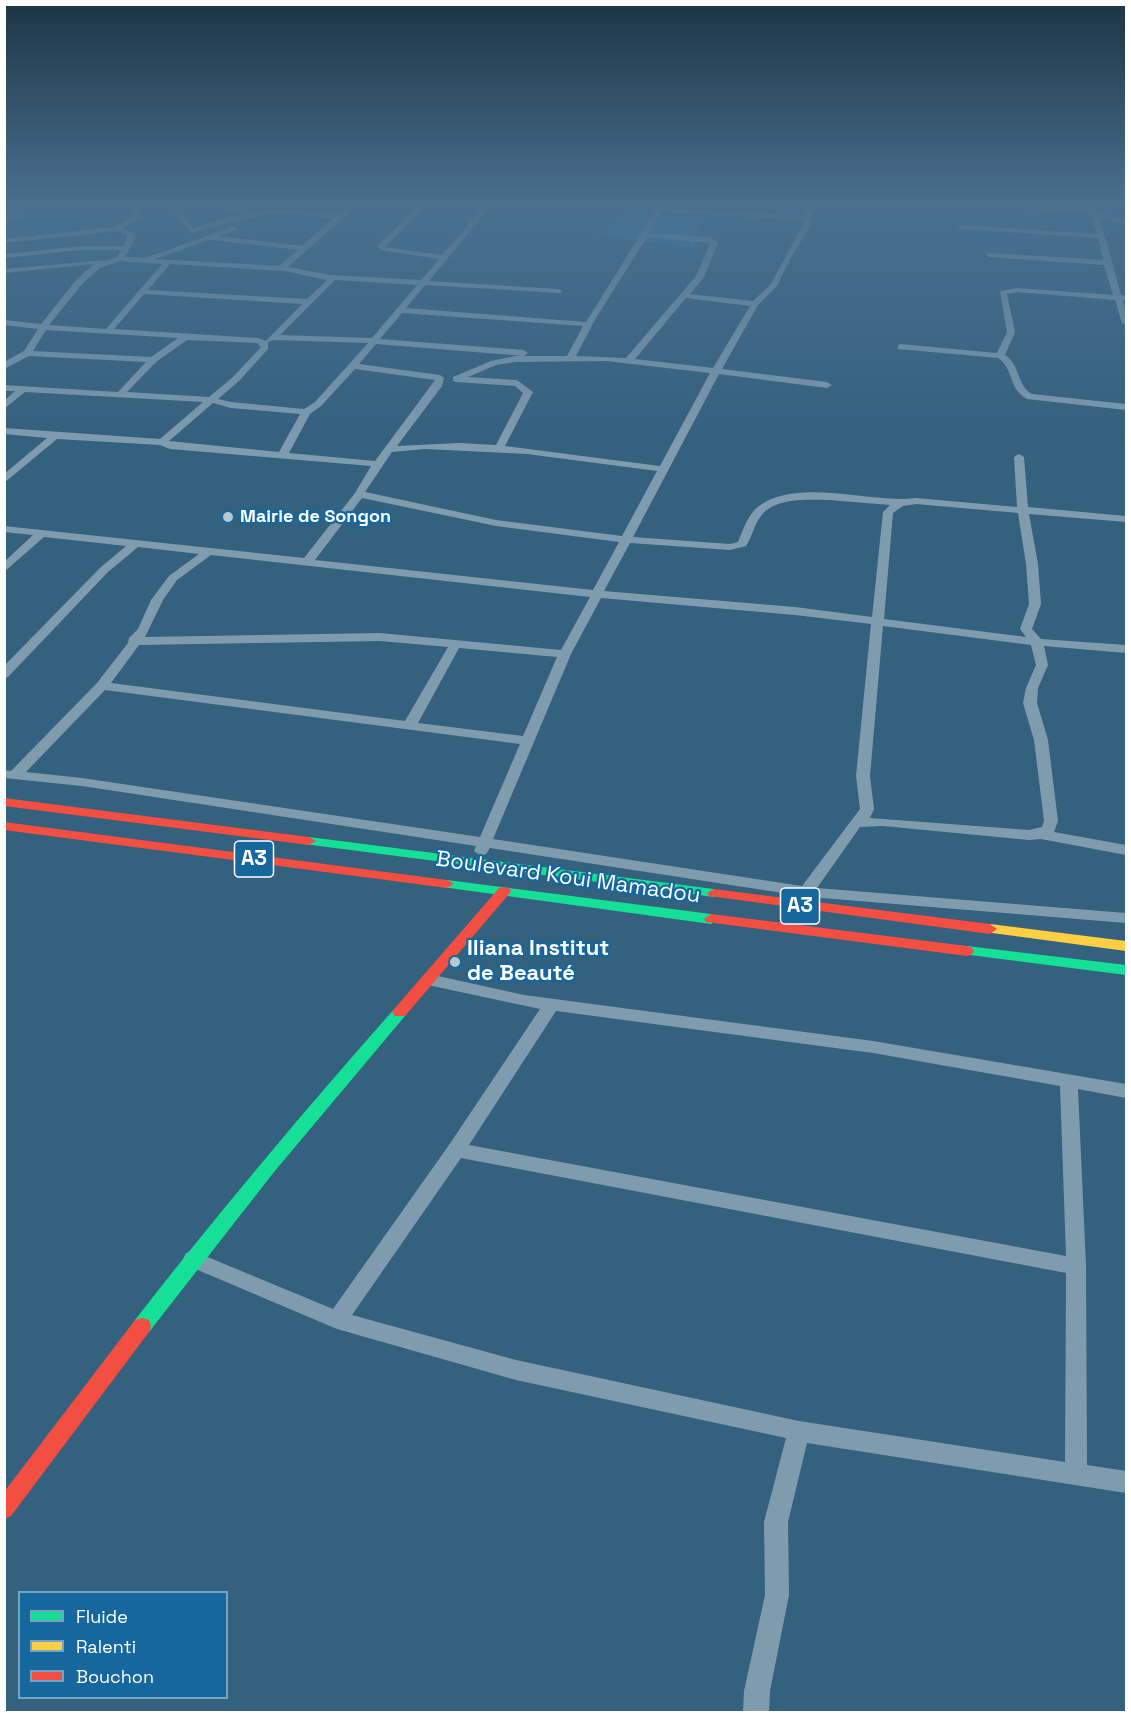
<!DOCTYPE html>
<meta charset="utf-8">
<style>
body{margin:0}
#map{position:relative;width:1131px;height:1717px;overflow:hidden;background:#34617e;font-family:"Space Grotesk",sans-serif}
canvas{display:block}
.frame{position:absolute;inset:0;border:6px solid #fff;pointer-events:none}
.legend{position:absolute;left:18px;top:1591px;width:210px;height:108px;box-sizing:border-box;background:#15679d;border:2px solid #73a4c4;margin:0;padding:8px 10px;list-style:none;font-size:18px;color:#fff}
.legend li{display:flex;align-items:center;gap:12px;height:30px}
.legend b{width:30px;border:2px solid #73a4c4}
</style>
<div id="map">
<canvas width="1131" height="1717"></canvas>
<div class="frame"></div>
<ul class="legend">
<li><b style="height:8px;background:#16e098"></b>Fluide</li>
<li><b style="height:8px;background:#ffcf43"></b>Ralenti</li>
<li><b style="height:8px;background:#f24e42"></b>Bouchon</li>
</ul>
</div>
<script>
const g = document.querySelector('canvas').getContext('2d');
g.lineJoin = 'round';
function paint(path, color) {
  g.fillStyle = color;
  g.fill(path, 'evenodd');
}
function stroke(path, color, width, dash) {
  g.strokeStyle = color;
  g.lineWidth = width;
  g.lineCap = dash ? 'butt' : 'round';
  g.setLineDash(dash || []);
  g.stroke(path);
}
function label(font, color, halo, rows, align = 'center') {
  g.font = font + ' "Space Grotesk",sans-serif';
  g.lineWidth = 4.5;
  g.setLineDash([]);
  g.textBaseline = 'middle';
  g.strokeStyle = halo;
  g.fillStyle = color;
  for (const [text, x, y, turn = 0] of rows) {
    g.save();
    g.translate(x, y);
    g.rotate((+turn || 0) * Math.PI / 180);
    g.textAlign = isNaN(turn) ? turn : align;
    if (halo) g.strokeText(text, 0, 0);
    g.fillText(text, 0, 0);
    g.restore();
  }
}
paint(new Path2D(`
 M 624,215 L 701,218 L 694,248 L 597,236 Z`), '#267db2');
paint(new Path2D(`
 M 127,203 L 133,203 L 140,213 L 137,220 L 123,228 L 135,234 L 134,241 L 125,257 L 145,258 L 235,226 L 238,230 L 218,236 L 302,246 L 333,218 L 278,213 L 234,221 L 191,233 L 168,203 L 174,203 L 193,228 L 233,217 L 278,209 L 338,214 L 353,203 L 360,203 L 288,267 L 331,275 L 421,280 L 439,259 L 380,250 L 377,246 L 422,203 L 428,203 L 385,247 L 442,255 L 487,203 L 493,203 L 429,281 L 558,289 L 562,291 L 561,293 L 425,285 L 406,308 L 586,322 L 660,203 L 666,203 L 664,208 L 804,216 L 814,203 L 820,203 L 809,218 L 810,227 L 790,259 L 777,286 L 758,305 L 722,369 L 827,382 L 832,385 L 827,388 L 719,374 L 633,537 L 730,544 L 738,542 C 743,530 748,514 759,506 C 799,477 870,504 916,498 L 1017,507 L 1014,457 L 1019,454 L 1024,457 L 1028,507 L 1126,516 L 1126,522 L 1029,514 L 1038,564 L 1041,604 L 1032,629 L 1041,639 L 1126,645 L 1126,653 L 1044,646 L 1048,665 L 1038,688 L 1037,703 L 1048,740 L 1058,821 L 1054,832 L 1126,845 L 1126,855 L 1041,839 L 1029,840 L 883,826 L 860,827 L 817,888 L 1126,913 L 1126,923 L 810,897 C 806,903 803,903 797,902 L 794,898 L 796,895 L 490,848 L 486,854 L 481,856 L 474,851 L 476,846 L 82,786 L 4,778 L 4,770 L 11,771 L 97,683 L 128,643 L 129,638 L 138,629 L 151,600 L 169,576 L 199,554 L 138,547 L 108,572 L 8,677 L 4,678 L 4,666 L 100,568 L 126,546 L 44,537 L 4,572 L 4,562 L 33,535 L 4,532 L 4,526 L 304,558 L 355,493 L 371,466 L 170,449 L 160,445 L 57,439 L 4,483 L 4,474 L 47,438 L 4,434 L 4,428 L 160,439 L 203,402 L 25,392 L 4,409 L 4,401 L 15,391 L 4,391 L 4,385 L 118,392 L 146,362 L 29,356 L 4,369 L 4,362 L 24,351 L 38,329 L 4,325 L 4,320 L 41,324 L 77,279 L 94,264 L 4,273 L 4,269 L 109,260 L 117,257 L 121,250 L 82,250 L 4,258 L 4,254 L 82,246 L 124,246 L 127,235 L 118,231 L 4,243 L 4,239 L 114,227 L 132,218 L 134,213 ZM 661,212 L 803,220 L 802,227 L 770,285 L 753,301 L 690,294 L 704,277 L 718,242 L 709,237 L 649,233 ZM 647,237 L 710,243 L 696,276 L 626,358 L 576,356 L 596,318 ZM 209,240 L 212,240 L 298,250 L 279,266 L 155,259 ZM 120,261 L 162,264 L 106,329 L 49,325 L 83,283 L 100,268 ZM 170,264 L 285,271 L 327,280 L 307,299 L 148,290 ZM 335,280 L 417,285 L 372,338 L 280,335 ZM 144,294 L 302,304 L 266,341 L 258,338 L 114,329 ZM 686,298 L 750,306 L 713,368 L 635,359 ZM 402,313 L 583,326 L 567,356 L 515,356 L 491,361 L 453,377 L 453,381 L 456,382 L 515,386 L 523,393 L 496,445 L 459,443 L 397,446 L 442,386 L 444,378 L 440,375 L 359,364 L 376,344 L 524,356 L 528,353 L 524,350 L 380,339 ZM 46,330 L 178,338 L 151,357 L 33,351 ZM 187,340 L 257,343 L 261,347 L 233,377 L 209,397 L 127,392 L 156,362 ZM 274,340 L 368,343 L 315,402 L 304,409 L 231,402 L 218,399 L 239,381 L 268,349 L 268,342 ZM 606,361 L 710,373 L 660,466 L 505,446 L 533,392 L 517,380 L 468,377 L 496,365 L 515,362 ZM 355,369 L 435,380 L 375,461 L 289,453 L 310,414 L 321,406 ZM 213,403 L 231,408 L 300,414 L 279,452 L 169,441 ZM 425,449 L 527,454 L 657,471 L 622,536 L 496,520 L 365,492 L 392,452 ZM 362,498 L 496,526 L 619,542 L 593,590 L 315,560 ZM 829,500 L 890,505 L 883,512 L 872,617 L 795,607 L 604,591 L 630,543 L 730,550 L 746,546 C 752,537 754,525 761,516 C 776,497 807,500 829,500 ZM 916,504 L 1018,513 L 1026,564 L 1029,604 L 1020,629 L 1026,637 L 884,619 L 893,513 L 903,506 ZM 211,555 L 590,597 L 561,650 L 380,633 L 145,637 L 163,600 L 177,580 ZM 601,598 L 795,615 L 871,624 L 856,776 L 860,809 L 802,886 L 493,839 L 571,654 ZM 883,626 L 1031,645 L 1036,665 L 1026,688 L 1023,703 L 1034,740 L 1044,821 L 1042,827 L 1029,830 L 870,818 L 874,809 L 870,776 ZM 380,641 L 448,647 L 405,721 L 111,683 L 139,645 ZM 459,648 L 557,657 L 523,736 L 418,723 ZM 105,690 L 520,744 L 480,837 L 82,778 L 26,772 Z
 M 951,203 L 1089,209 L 1086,203 L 1092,203 L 1099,214 L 1126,220 L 1126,224 L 1100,218 L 1121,295 L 1126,296 L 1126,300 L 1123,300 L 1126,312 L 1126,325 L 1122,323 L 1115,300 L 1017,292 L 1007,294 L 1015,332 L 1005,355 C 1020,364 1017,386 1032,394 L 1126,404 L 1126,410 L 1027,399 C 1008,389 1014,368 998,358 L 898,349 L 898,345 L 901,344 L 997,353 L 1007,332 L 1000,291 L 1017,288 L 1113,295 L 1104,265 L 989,257 L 985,255 L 989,253 L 1103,260 L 1098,238 L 961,229 L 957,227 L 961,225 L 1097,234 L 1091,213 Z
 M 260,204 L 258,207 L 225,211 L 222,209 Z
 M 18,215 L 20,218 L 4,220 L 4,216 Z
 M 429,974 L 524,995 L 873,1041 L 1126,1084 L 1126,1098 L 1078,1089 L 1086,1266 L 1087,1465 L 1126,1471 L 1126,1493 L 807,1443 L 788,1522 L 789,1595 L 770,1691 L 769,1712 L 743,1712 L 744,1691 L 765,1595 L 764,1522 L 786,1438 L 516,1380 L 337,1329 L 186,1265 L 183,1259 L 186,1253 L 193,1251 L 333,1309 L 449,1145 L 540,1009 L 423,984 L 421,980 L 423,976 ZM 556,1011 L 873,1053 L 1060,1086 L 1066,1256 L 469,1145 ZM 461,1158 L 1066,1273 L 1065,1462 L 799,1421 L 516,1360 L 352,1315 Z`), '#7f9caf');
paint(new Path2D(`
 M 309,837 L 714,889 L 721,893 L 714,897 L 304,844 L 302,841 Z
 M 447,880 L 711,914 L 718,919 L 711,924 L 442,887 L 440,884 L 442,881 Z
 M 967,946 L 1126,965 L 1126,975 L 962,954 L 960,951 L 962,948 Z
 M 400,1007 L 405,1008 L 408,1012 L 405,1016 L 274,1172 L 149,1332 L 142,1334 L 135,1332 L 133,1326 L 135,1320 C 218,1213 305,1110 395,1008 Z`), '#16e098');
paint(new Path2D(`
 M 990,924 L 1126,941 L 1126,951 L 985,932 L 983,929 L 985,926 Z`), '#ffcf43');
paint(new Path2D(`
 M 4,798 L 309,837 L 316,841 L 309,845 L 4,806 Z
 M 4,822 L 447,880 L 454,884 L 447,888 L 4,830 Z
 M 504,887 L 509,888 L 511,891 L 509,894 L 405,1016 L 395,1016 L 392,1012 L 395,1008 L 499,888 Z
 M 714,889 L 990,924 L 997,929 L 990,934 L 709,896 L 707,893 Z
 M 711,914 L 967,946 L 972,948 L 974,951 L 972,954 L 967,956 L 706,922 L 704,919 Z
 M 142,1318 L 149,1320 L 151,1326 L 149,1332 L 11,1516 L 4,1519 L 4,1492 L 135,1320 Z`), '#f24e42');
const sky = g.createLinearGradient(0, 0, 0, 443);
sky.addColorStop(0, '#1d3545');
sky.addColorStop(0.46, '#4a708f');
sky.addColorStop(1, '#4a708f00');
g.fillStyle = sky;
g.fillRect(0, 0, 1131, 443);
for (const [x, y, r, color] of [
 [228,517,6,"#b8c8d2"],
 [455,962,6,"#b8c8d2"]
]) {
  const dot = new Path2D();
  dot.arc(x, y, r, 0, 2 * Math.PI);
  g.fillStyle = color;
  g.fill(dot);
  stroke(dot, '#15679d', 2);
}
label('bold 18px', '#fff', '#15679d', [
 ["Mairie de Songon",240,517]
], 'left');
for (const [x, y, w] of [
 [254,859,39],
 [800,906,39]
]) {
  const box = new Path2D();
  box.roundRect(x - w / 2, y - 18, w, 36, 4.5);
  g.fillStyle = '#15679d';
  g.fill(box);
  stroke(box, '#fff', 1.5);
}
label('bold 21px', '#fff', null, [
 ["A3",254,859],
 ["A3",800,906]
]);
label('22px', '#fff', '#15679d', [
 ["Boulevard Koui Mamadou",568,878,8]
]);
label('bold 22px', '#fff', '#15679d', [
 ["Iliana Institut",467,949],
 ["de Beauté",467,974]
], 'left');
</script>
